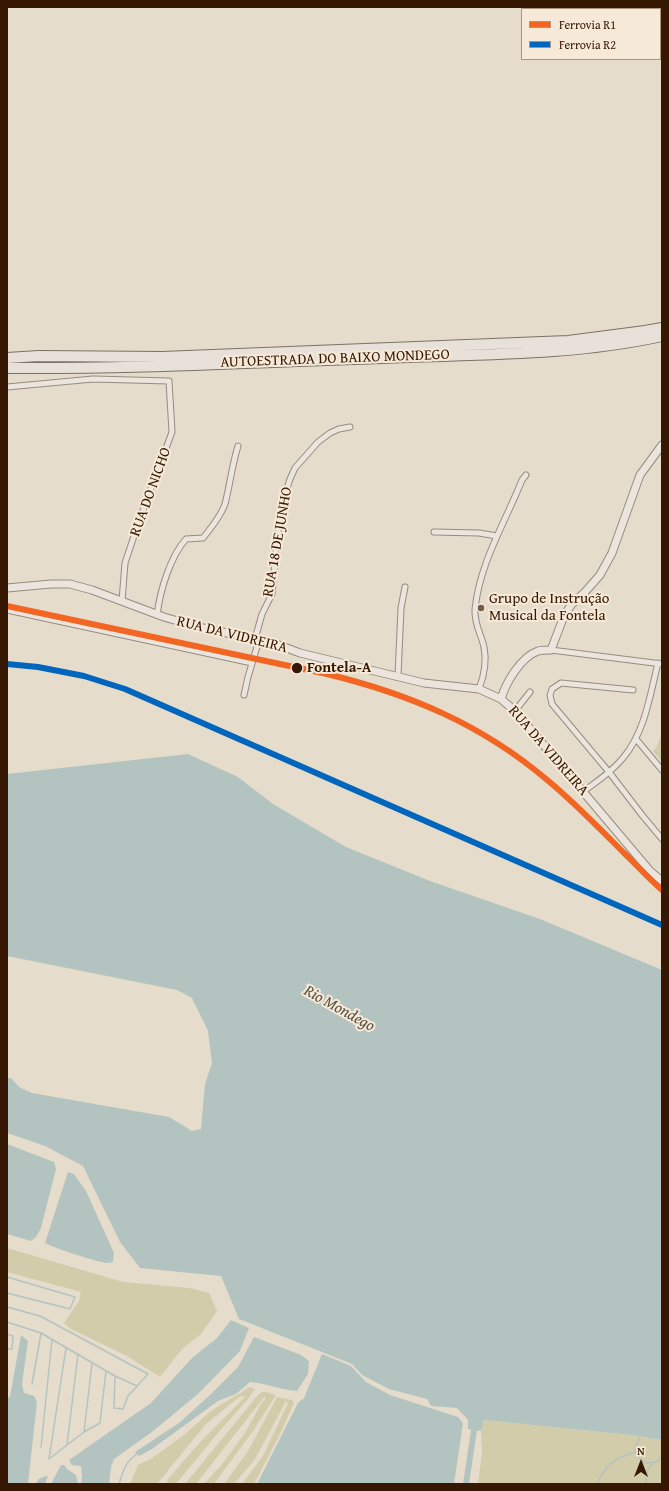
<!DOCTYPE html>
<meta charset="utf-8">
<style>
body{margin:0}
#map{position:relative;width:669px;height:1491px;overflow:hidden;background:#e6dccc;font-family:"Gentium Book Plus",serif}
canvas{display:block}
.frame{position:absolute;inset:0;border:8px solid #351702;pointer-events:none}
.legend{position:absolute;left:521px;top:8px;width:140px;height:52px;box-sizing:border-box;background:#f6e9d7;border:1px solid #a99582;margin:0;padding:5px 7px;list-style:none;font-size:12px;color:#351702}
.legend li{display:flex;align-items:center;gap:8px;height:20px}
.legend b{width:20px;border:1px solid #a99582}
.north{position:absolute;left:621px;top:1443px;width:40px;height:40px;-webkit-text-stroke:3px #f6e9d7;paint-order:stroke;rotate:0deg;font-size:11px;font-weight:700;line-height:16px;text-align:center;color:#351702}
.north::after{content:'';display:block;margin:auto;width:14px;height:18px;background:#351702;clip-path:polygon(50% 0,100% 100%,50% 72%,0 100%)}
</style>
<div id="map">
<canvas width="669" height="1491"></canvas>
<div class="frame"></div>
<ul class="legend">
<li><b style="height:5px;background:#f26522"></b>Ferrovia R1</li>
<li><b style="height:5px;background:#0065bd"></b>Ferrovia R2</li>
</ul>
<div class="north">N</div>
</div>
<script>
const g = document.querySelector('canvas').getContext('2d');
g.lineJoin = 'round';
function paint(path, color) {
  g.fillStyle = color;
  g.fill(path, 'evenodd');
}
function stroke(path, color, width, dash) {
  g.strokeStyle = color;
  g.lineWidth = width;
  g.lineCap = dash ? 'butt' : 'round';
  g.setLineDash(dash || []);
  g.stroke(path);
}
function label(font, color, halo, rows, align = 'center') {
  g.font = font + ' "Gentium Book Plus",serif';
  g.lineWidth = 4;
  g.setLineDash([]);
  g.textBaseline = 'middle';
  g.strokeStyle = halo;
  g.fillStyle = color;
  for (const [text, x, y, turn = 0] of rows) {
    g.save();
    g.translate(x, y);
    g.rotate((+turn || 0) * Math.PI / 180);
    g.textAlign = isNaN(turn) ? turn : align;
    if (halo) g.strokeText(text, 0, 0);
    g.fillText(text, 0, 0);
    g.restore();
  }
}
paint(new Path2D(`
 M 662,734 L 662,762 L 653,751 L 656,748 Z
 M 7,1248 L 123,1282 L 190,1288 L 209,1293 L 217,1311 L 201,1334 L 182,1349 L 160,1377 L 127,1356 L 71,1329 L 64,1323 L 79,1301 L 81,1292 L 7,1272 Z
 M 250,1387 L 255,1389 L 248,1399 L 217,1434 L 176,1484 L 170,1484 L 167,1482 L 168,1479 L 202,1440 L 244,1398 L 244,1396 L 239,1397 L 205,1425 L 157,1484 L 130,1484 L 138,1465 L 151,1459 L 185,1434 L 211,1411 Z
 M 262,1392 L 267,1392 L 276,1395 L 253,1431 L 214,1484 L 204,1484 L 223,1463 L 245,1433 L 262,1402 L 265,1400 L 265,1396 L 196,1484 L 185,1484 L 258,1395 Z
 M 277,1397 L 292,1400 L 294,1403 L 280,1434 L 254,1484 L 242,1484 L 263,1456 L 288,1403 L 286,1401 L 255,1459 L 234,1484 L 224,1484 L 248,1451 Z
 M 484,1420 L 631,1435 L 662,1440 L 662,1484 L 478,1484 L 482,1453 L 481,1431 Z`), '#d2ccaa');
paint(new Path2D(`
 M 188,754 L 238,777 L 273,804 L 346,847 L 430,881 L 540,919 L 662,970 L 662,1440 L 631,1435 L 484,1420 L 481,1431 L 468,1429 L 468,1420 L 457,1408 L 431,1406 L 427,1399 L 389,1389 L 362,1375 L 352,1364 L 239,1319 L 221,1276 L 140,1268 L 120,1242 L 83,1166 L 45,1146 L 7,1133 L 7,1078 L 11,1078 L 19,1087 L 32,1093 L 169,1117 L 192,1131 L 201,1129 L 205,1084 L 212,1063 L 208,1031 L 192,998 L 177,990 L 7,956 L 7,774 Z
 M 7,1144 L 54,1162 L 56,1169 L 41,1228 L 36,1237 L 31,1241 L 7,1234 Z
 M 68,1172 L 74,1174 L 86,1191 L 114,1253 L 113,1262 C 112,1262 109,1263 107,1263 C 97,1262 54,1248 45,1243 Z
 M 231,1320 L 249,1328 L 240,1351 L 199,1393 L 152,1432 L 114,1459 L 111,1467 L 109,1484 L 81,1484 L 82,1476 L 81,1466 L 72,1465 L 69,1460 L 151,1403 L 192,1358 L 217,1338 Z
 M 21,1335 L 28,1341 L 22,1384 L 24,1393 L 34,1396 L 37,1402 L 28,1484 L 7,1484 L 7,1398 L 10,1397 Z
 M 254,1337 L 301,1355 L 309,1361 L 308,1374 L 297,1391 C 280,1390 266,1383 250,1382 L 236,1394 L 218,1401 L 152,1449 L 139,1456 L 135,1452 L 179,1423 L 210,1395 L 238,1367 Z
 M 322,1354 L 351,1366 L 366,1382 L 390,1395 L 458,1417 L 463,1423 L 454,1484 L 257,1484 L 298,1403 L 304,1398 Z
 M 61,1465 L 64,1465 L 67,1469 L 76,1475 L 78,1484 L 51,1484 Z
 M 48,1476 L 45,1484 L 36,1484 C 38,1478 42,1477 48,1476 Z`), '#b3c4c0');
stroke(new Path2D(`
 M 7,1277 L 75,1297 L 70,1309 L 7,1293
 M 7,1307 L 40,1316 L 148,1374 L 128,1396 L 123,1409 L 114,1408 L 115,1376
 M 7,1322 L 41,1333 L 32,1384
 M 41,1333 L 115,1376 L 137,1386
 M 7,1334 L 13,1336 L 12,1349 L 7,1349
 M 66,1348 L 49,1459 L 67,1445
 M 78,1354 L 67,1445 L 84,1432
 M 7,1362 L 7,1371
 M 92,1363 L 84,1432 L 100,1423 L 106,1371
 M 41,1447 L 52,1340
 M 635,1452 L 644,1463 C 651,1463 658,1463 662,1457
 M 119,1484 C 124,1468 125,1463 138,1453
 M 597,1484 C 606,1464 615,1458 635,1452 L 637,1443 L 640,1437
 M 645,1484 L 648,1470 L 652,1464`), '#b3c4c0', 1.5);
stroke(new Path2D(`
 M 466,1484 L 474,1430`), '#b3c4c0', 6);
const minor = new Path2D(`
 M 7,387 L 93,379 L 169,381 L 172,432 L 138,524 L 125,563 L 122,601
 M 434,532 L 479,533 L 497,536
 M 7,610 L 252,663
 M 157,615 C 160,591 170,557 186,539 L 203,538 C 211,528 221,516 225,504 C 230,485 232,465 238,446
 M 255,639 L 262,614 L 272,594 L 277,539 L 283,501 L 290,479 L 295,468 L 318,442 L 330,433 L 339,429 L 350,427
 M 551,650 L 662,664
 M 398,676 L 401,608 L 405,587
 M 479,689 C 484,676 487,662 484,647 C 481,634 474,624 475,609 C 480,562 505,523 522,480 L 526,475
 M 633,690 L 561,683 L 552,689 L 550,695 L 552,704 L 609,772 L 642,815 L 662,839
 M 244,695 L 248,677 L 259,640
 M 515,711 L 530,692
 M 636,739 L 662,770
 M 584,791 C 598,781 612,771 623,758 C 645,732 650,695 658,663`);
const tertiary = new Path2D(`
 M 7,588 L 51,584 L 70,584 L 92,590 L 164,617 L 198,627 L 271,642 L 300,653 L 424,683 L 479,689 L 501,699 L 515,711 L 650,871 L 662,881
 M 501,699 C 506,682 521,657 538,651 C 542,650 547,650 551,650 L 564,616 L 571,605 L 585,592 L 600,575 L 612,553 L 640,475 L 662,445`);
const motorway = new Path2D(`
 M 7,358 L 39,356 L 162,357 L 568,341 L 645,331 L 662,328
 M 7,368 C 132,369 258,362 383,358 C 476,354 571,356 662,336`);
stroke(minor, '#968c80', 7);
stroke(tertiary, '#968c80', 9);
stroke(motorway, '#7b7166', 12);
stroke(minor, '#ebe5de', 5);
stroke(tertiary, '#ebe5de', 7);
stroke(motorway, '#e8e1d9', 10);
stroke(new Path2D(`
 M 7,664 L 38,667 L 84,676 L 125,689 L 662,925`), '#a7a098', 1.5, [7, 7]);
stroke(new Path2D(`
 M 7,606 L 327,674 C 409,694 481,724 546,779 C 573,801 598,827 623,852 C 636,864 648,878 662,890`), '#f26522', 6);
stroke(new Path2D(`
 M 7,664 L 38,667 L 84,676 L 125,689 L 662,925`), '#0065bd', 6);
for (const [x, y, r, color] of [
 [481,608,4,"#735c49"],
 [297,668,6,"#351702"]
]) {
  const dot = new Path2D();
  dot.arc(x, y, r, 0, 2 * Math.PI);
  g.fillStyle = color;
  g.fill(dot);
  stroke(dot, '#f6e9d7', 1.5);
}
label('15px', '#351702', '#f6e9d7', [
 ["AUTOESTRADA DO BAIXO MONDEGO",335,359,-2],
 ["RUA DO NICHO",151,492,-70],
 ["RUA 18 DE JUNHO",278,542,-80],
 ["RUA DA VIDREIRA",232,635,14],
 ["RUA DA VIDREIRA",548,751,49]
]);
label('15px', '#351702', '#f6e9d7', [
 ["Grupo de Instrução",489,599],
 ["Musical da Fontela",489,616]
], 'left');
label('bold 15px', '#351702', '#f6e9d7', [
 ["Fontela-A",307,668]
], 'left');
label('italic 16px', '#595043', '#f6e9d7', [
 ["Rio Mondego",339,1009,29]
]);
</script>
